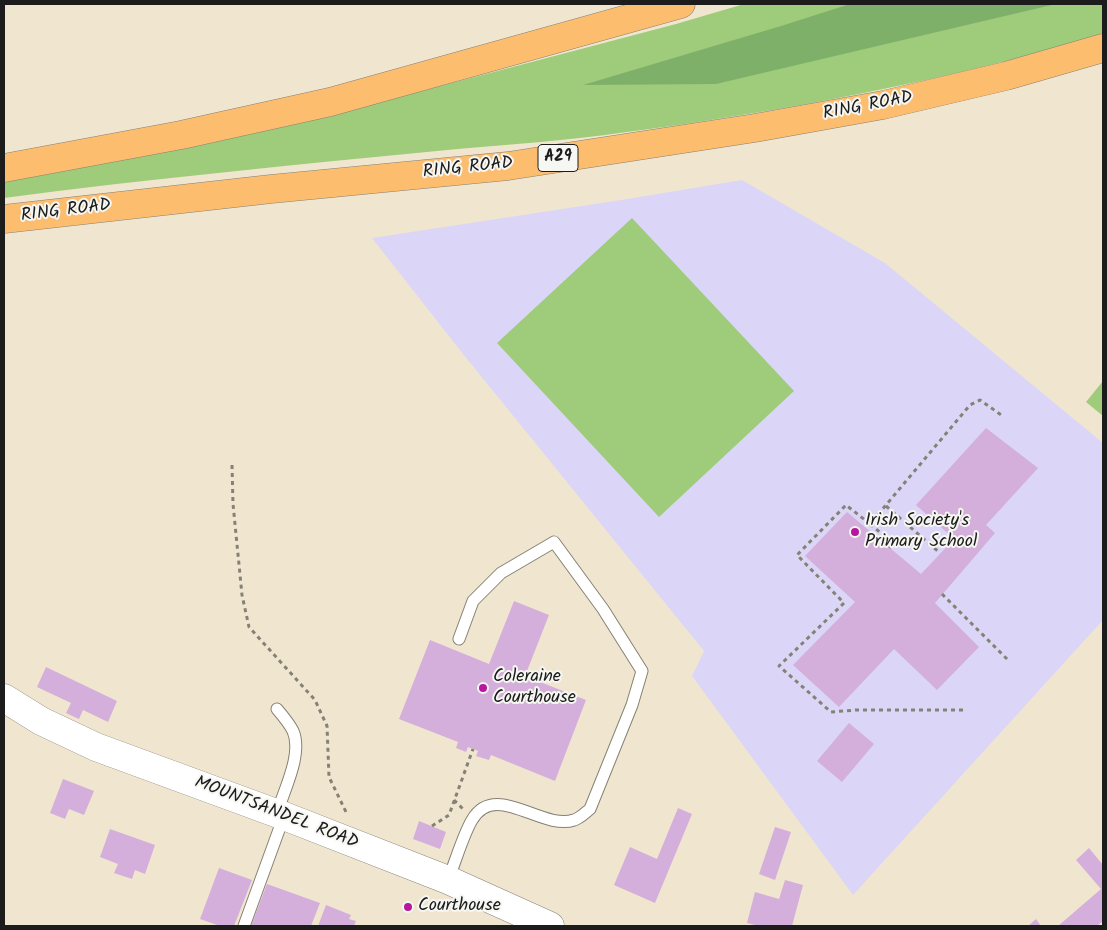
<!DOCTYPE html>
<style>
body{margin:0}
#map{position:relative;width:1107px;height:930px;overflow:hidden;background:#f0e6cf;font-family:Kalam,sans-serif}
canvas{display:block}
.frame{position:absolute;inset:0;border:5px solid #1c1c1c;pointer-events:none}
</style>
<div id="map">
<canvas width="1107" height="930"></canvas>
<div class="frame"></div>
</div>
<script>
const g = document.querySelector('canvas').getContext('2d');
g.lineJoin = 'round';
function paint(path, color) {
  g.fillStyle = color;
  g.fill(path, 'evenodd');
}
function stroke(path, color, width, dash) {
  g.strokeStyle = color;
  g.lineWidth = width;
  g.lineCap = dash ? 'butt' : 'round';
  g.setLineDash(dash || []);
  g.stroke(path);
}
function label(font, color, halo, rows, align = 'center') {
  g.font = font + ' Kalam,sans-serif';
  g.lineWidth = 4;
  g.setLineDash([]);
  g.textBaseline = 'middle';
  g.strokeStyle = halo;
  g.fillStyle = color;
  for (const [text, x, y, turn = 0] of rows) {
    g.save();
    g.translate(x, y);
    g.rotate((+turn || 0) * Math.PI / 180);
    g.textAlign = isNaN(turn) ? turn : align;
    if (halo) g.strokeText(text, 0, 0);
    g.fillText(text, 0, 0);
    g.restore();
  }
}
paint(new Path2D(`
 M 742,180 L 885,263 L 1103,443 L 1103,620 L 853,895 L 692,676 L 704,651 L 463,354 L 372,238 L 621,200 Z`), '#dbd6f7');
paint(new Path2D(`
 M 744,4 L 1103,4 L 1103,35 C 947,80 787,111 627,132 C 564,141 500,145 437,151 C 293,165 148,179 4,198 L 4,182 L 315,119 L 676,24 Z
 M 632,218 L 794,391 L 659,517 L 497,343 Z
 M 1103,381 L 1103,416 L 1086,402 Z`), '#9fcc7a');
paint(new Path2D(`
 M 850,4 L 1056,4 L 716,84 L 583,85 L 781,26 Z`), '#7fb06a');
paint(new Path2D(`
 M 986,428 L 1038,468 L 986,525 L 995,533 L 935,603 L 979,647 L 937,690 L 894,649 L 839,707 L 793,665 L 855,602 L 805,556 L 847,512 L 921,574 L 954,539 L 916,505 Z
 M 514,601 L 549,615 L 525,676 L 586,700 L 555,781 L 491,755 L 489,760 L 476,756 L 478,751 L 468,747 L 466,752 L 456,748 L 458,742 L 399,719 L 430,640 L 489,664 Z
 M 46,667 L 117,701 L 108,722 L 83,710 L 79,719 L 66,713 L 71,703 L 37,687 Z
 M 849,723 L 874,744 L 842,782 L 817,761 Z
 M 63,779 L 94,791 L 84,815 L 69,809 L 65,819 L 50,813 Z
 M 678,808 L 692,814 L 655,903 L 614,885 L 630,847 L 657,859 Z
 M 419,821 L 446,832 L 440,849 L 413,839 Z
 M 775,827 L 791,832 L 775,880 L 759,874 Z
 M 110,829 L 155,845 L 145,874 L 135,870 L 132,879 L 114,873 L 118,864 L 100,857 Z
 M 1089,848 L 1103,865 L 1103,921 L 1097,926 L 1058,926 L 1101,889 L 1076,860 Z
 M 219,868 L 252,880 L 234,926 L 220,926 L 200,919 Z
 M 785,880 L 803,885 L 792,926 L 759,926 L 747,923 L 755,892 L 779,899 Z
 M 267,884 L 320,903 L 311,926 L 251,926 Z
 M 326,905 L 351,915 L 349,919 L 356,921 L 354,926 L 318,926 Z
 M 1036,919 L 1041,926 L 1028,926 Z`), '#d4afdb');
const service = new Path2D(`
 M 277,813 C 284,790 303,754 293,731 C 289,723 283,716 277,709
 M 448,880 C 455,863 463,835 472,820 C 495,780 542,831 574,820 C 579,819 585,813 590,809 L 632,705 L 642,671 L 603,609 L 554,542 L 501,573 L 473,601 L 459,639
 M 244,926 L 284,816`);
const tertiary = new Path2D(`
 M 4,698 L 41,721 L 96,747 L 284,816 L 448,880 L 550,926`);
const trunk = new Path2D(`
 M 4,168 L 181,135 L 330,102 L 681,4
 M 4,219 L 271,189 L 508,166 L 755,128 L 883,105 L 1006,76 L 1103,48`);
stroke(service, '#868176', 13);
stroke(tertiary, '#868176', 29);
stroke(trunk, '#868176', 29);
stroke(new Path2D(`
 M 232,465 L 233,504 L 242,595 L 249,627 L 315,700 L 327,726 L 329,777 L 347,814
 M 886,506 L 940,553
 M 870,524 L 893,543 L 889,548
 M 942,594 L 1009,661
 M 963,710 L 856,710 L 831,712 L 779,666 L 844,603 L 797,555 L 846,505 L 870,524 L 970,405 L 980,400 L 1004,417
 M 454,800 L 463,809
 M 432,826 L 449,815 L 473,749`), '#868176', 3, [4, 4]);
stroke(service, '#fff', 11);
stroke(tertiary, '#fff', 28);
stroke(trunk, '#fcbd6f', 28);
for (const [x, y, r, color] of [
 [855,532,5,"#b5179e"],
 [483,688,5,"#b5179e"],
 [408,907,5,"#b5179e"]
]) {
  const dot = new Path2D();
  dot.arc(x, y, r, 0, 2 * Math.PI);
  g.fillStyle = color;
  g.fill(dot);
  stroke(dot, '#f6f6f2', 2);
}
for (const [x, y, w] of [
 [558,158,40]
]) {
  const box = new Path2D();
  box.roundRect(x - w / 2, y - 13.5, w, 27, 4);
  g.fillStyle = '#f6f6f2';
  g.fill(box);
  stroke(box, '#1c1c1c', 1);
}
label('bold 16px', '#1c1c1c', null, [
 ["A29",558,158]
]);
label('18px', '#1c1c1c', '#f6f6f2', [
 ["RING ROAD",868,107,-11],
 ["RING ROAD",468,169,-6],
 ["RING ROAD",66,212,-7],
 ["MOUNTSANDEL ROAD",276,814,21]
]);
label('18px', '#1c1c1c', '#f6f6f2', [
 ["Irish Society's",865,522],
 ["Primary School",865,543],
 ["Coleraine",493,678],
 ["Courthouse",493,699],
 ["Courthouse",418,907]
], 'left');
</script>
